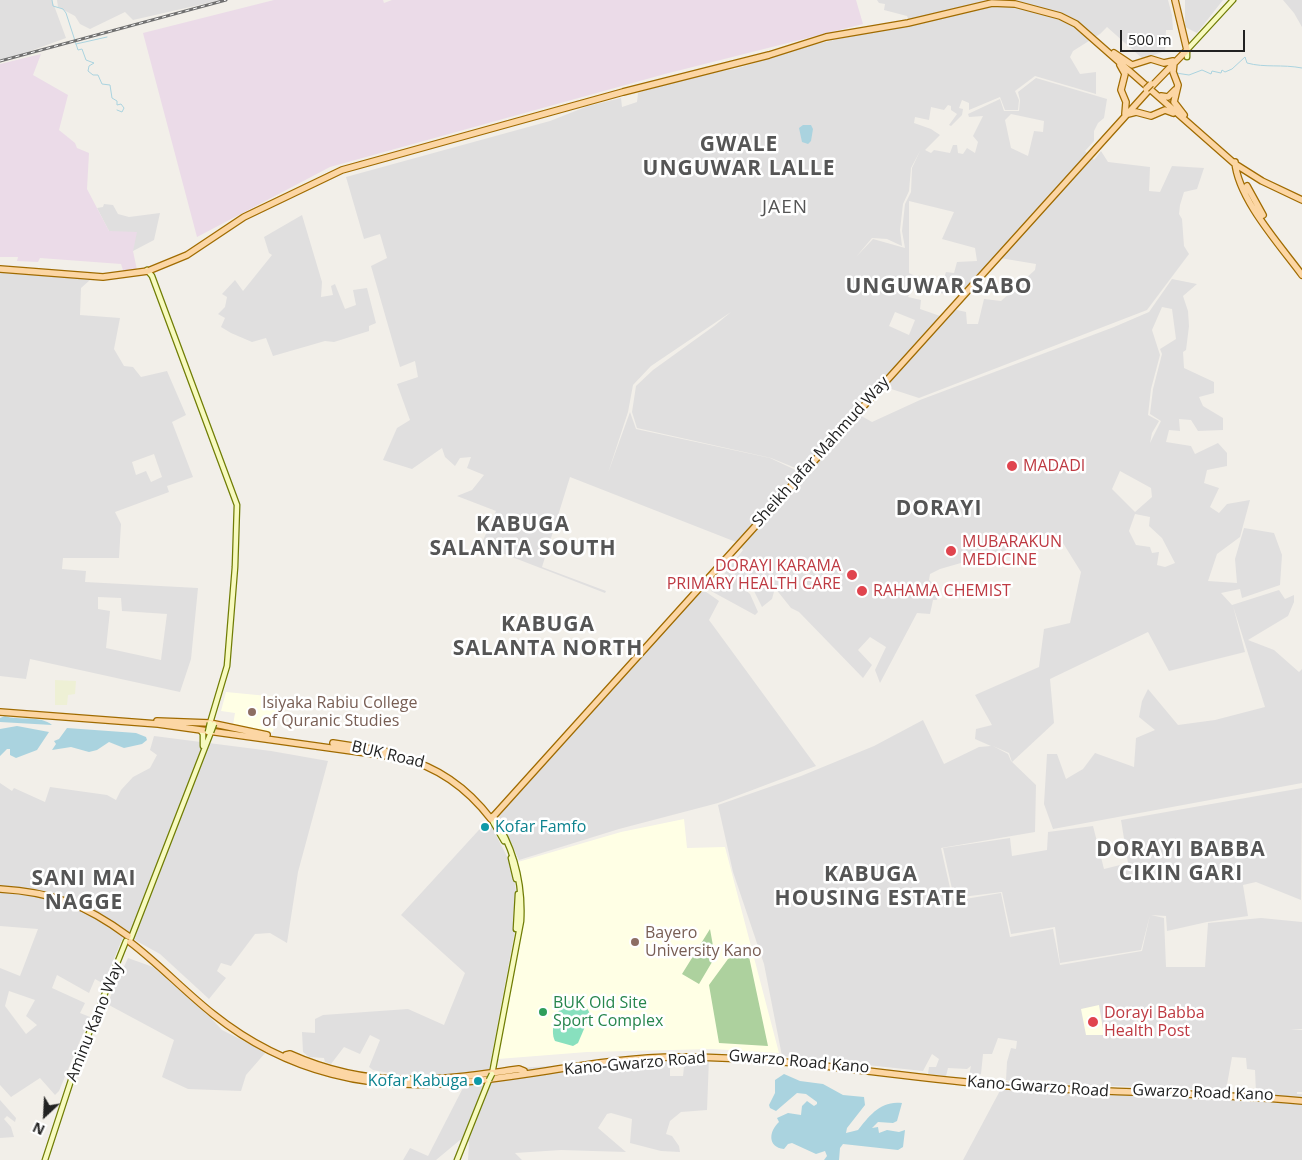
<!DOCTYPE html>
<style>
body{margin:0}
#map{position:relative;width:1302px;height:1160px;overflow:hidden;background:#f2efe9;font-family:"Open Sans",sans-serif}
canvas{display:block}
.north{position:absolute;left:20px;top:1090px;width:50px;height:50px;-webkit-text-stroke:4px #fff;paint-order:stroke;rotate:205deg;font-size:14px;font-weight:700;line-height:20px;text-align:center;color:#222}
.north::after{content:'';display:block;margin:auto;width:18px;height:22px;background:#222;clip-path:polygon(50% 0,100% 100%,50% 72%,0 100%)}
.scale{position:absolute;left:1120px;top:30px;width:125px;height:22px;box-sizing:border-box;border:2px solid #222;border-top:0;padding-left:6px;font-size:15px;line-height:18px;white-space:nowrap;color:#222;-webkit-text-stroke:4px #fff;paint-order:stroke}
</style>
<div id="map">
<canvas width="1302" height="1160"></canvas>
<div class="north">N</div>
<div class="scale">500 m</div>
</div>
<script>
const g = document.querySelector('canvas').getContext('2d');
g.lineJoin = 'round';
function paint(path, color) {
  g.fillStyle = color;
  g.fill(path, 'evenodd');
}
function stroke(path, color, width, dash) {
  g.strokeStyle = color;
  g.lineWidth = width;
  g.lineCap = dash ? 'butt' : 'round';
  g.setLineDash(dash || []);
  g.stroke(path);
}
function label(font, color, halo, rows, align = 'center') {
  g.font = font + ' "Open Sans",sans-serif';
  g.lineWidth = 5;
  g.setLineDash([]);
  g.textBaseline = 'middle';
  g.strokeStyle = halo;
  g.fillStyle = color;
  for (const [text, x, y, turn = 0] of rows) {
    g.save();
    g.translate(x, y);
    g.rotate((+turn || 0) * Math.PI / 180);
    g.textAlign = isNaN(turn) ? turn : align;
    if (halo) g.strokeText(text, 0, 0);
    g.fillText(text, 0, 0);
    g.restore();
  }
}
paint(new Path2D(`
 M 0,0 L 52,0 L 66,38 L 0,62 Z
 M 57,0 L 221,0 L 133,20 L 125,12 L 90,29 L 80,24 L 75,16 L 58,7 Z
 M 877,0 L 1168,0 L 1172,15 L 1173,30 L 1166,30 L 1165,51 L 1143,59 L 1107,27 L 1100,34 L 1073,51 L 1070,57 L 1080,74 L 1096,72 L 1096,94 L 1035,76 L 1015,91 L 1019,100 L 1018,110 L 1005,110 L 1000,97 L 969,110 L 969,103 L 962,100 L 959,108 L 963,109 L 962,115 L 951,126 L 949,125 L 957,114 L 951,110 L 951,106 L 948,105 L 944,110 L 931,107 L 929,120 L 915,117 L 914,123 L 931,129 L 940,135 L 925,150 L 931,153 L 934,150 L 950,153 L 953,145 L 957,145 L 958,153 L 963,154 L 967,148 L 975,153 L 978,142 L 973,136 L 983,116 L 969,117 L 968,114 L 1000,99 L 1004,111 L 1019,111 L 1020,100 L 1018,92 L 1036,78 L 1107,99 L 1104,118 L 1098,123 L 1094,131 L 1094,141 L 1085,151 L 1094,160 L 1101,151 L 1108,162 L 1150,167 L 1149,191 L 1160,192 L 1172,166 L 1204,168 L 1197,189 L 1184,192 L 1180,205 L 1179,214 L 1182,219 L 1184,246 L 1189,254 L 1147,310 L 919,398 L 882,386 L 802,472 L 798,469 L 771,458 L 637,428 L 632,412 L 636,386 L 653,370 L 714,326 L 731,312 L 651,366 L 633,385 L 628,412 L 608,473 L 630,412 L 636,429 L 770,458 L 802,473 L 858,414 L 872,422 L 920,400 L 1114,327 L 1149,312 L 1172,279 L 1197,284 L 1183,296 L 1188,311 L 1189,326 L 1186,350 L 1183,352 L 1184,368 L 1214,382 L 1214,393 L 1199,397 L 1203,406 L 1223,418 L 1223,430 L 1198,431 L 1191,420 L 1179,419 L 1180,431 L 1169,430 L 1166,442 L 1191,446 L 1195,454 L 1218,443 L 1227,453 L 1227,466 L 1207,470 L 1204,483 L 1219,488 L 1210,507 L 1219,513 L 1227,504 L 1250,500 L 1240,537 L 1217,554 L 1208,581 L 1237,583 L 1235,559 L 1244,528 L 1274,533 L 1282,555 L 1280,585 L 1242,598 L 1240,589 L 1221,593 L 1232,605 L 1279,590 L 1285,599 L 1294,595 L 1294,602 L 1288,616 L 1248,640 L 1274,650 L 1299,672 L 1302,669 L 1302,783 L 1053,829 L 1044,804 L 1047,754 L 1057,754 L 1066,779 L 1083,769 L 1095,753 L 1134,767 L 1136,738 L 1155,730 L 1139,717 L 1142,701 L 1148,689 L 1178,725 L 1215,720 L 1265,707 L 1233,606 L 1245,652 L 1169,671 L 1148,632 L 1050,679 L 1054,723 L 1012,762 L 1009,753 L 993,746 L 1008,754 L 1011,761 L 1036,785 L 1035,832 L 941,848 L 953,901 L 1001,893 L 1010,937 L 1053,929 L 1060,965 L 1142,951 L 1150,915 L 1141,950 L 1060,963 L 1055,927 L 1011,934 L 1002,892 L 954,898 L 943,848 L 1010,838 L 1012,856 L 1047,850 L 1048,832 L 1093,826 L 1104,869 L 1128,863 L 1121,820 L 1302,788 L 1301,900 L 1256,882 L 1243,885 L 1248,916 L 1207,922 L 1167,931 L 1166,916 L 1151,915 L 1164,918 L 1166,967 L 1205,967 L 1208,923 L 1261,918 L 1302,922 L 1302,1029 L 1290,1029 L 1302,1030 L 1302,1092 L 1297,1092 L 1297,1094 L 1302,1094 L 1302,1160 L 963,1160 L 1003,1085 L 1256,1093 L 1255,1070 L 1247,1069 L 1246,1058 L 1232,1057 L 1226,1090 L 1058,1084 L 1050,1080 L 1015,1082 L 1006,1080 L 1007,1062 L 1011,1048 L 1016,1049 L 1017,1041 L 998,1038 L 992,1054 L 983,1054 L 981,1074 L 971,1079 L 969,1075 L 971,1066 L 967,1069 L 948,1068 L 946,1076 L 928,1074 L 929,1067 L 936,1067 L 939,1059 L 932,1054 L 923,1071 L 782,1056 L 764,964 L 733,872 L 718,805 L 801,776 L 874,746 L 923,720 L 944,764 L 979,747 L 991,746 L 975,739 L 976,729 L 992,725 L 975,695 L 1039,667 L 1044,629 L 1070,623 L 1081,572 L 1058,535 L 940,569 L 930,574 L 929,580 L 938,588 L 937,600 L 933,600 L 930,614 L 917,613 L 880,683 L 875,670 L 886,647 L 870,637 L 858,650 L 872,665 L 863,678 L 799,612 L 791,608 L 775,588 L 772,599 L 762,607 L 752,587 L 742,581 L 737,582 L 750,594 L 758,612 L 755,615 L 711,591 L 743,550 L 736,542 L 570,477 L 542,567 L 606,591 L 605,593 L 481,545 L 496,511 L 457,496 L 472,490 L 484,475 L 467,468 L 471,457 L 460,458 L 455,466 L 445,457 L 442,448 L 412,469 L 383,460 L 397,428 L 410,420 L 397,384 L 418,377 L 415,361 L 400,367 L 371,266 L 387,258 L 380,234 L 364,239 L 346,177 L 550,121 L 588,106 L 621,98 L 622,107 L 637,102 L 638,93 L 663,84 L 702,74 L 735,69 L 812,45 L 910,23 L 907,16 L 884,10 L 885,4 L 879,3 ZM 1011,114 L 1044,121 L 1043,132 L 1034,131 L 1028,156 L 1011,148 L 1005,120 ZM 920,151 L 912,168 L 911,192 L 905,204 L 902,231 L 905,248 L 873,239 L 856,257 L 872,238 L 887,239 L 902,246 L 900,230 L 903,204 L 909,191 L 911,168 ZM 909,201 L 954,212 L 942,239 L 975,248 L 977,261 L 957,262 L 954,273 L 946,272 L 939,293 L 956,295 L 965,292 L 1000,258 L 1036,264 L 1035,270 L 1001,301 L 984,299 L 978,324 L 967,324 L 966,312 L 953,309 L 943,317 L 920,309 L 921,300 L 908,297 L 917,277 L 909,273 ZM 1162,307 L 1172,309 L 1176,339 L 1160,349 L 1162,354 L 1153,389 L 1150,414 L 1161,421 L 1150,443 L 1152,433 L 1159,421 L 1148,415 L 1151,389 L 1160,355 L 1152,330 ZM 895,312 L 915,320 L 909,335 L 889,326 ZM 1120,471 L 1151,488 L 1152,497 L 1135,512 L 1112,489 ZM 1135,514 L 1150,517 L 1149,526 L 1162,538 L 1175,563 L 1165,567 L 1157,565 L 1159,552 L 1152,553 L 1150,547 L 1136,545 L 1129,531 Z
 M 1185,0 L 1223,0 L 1197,33 L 1185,27 Z
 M 1283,0 L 1302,0 L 1302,27 L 1294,13 Z
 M 104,204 L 113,205 L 118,214 L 129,217 L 160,213 L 154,240 L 133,251 L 109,231 L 97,208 L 103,207 Z
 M 302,215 L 322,282 L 321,297 L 333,295 L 331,286 L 335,284 L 345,309 L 356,305 L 353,290 L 367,288 L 376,323 L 369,326 L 369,331 L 334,342 L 325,341 L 273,356 L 266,338 L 252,342 L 231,333 L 221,327 L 225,318 L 218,314 L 225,307 L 227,297 L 222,294 L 235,280 L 243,291 L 272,255 L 269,253 L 264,237 Z
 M 0,270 L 90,280 L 81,288 L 80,315 L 120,318 L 114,349 L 124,366 L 133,367 L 141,377 L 167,371 L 186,415 L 172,422 L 193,477 L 167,486 L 169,492 L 115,512 L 121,524 L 119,558 L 63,558 L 62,569 L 86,571 L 85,582 L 198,588 L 191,659 L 180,692 L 30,659 L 26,679 L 0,676 ZM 154,454 L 162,477 L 151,482 L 146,471 L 136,475 L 132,462 ZM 98,597 L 121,598 L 122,611 L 167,614 L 161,660 L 106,648 L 110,611 L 98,609 Z
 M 702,589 L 719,601 L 709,620 L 816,766 L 718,803 L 619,829 L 519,860 L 498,815 Z
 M 154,736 L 271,751 L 328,761 L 298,872 L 287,943 L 270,933 L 255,934 L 231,966 L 221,963 L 217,971 L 226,978 L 209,999 L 160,954 L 124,934 L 104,984 L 95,979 L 89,993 L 57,975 L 52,988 L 85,1003 L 80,1013 L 90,1017 L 59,1091 L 55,1095 L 40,1078 L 11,1097 L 0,1085 L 0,968 L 20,976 L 38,929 L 0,926 L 0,783 L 12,791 L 14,788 L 45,802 L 50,787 L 107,795 L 116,800 L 121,790 L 133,777 L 150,768 L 157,755 L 150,750 ZM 9,991 L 35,1000 L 26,1016 L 37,1025 L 26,1034 L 5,1006 Z
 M 488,820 L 512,866 L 518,903 L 517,920 L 489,1070 L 670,1058 L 670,1076 L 683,1076 L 685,1058 L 709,1058 L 707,1110 L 681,1112 L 670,1121 L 666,1134 L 672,1136 L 679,1146 L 680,1152 L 661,1151 L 630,1143 L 632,1119 L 611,1113 L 607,1114 L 598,1128 L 626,1152 L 561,1150 L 515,1153 L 522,1160 L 468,1160 L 469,1142 L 460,1140 L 436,1160 L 403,1160 L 410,1148 L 428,1156 L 466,1082 L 453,1077 L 422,1074 L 400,1075 L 373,1070 L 369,1067 L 380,1040 L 370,1035 L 360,1054 L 344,1047 L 331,1064 L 325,1062 L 324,1058 L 309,1057 L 303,1052 L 302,1032 L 315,1033 L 315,1019 L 323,1015 L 408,1009 L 444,1025 L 465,973 L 401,915 Z
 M 128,958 L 153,967 L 209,1016 L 222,1030 L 266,1052 L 246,1075 L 241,1091 L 188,1089 L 162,1077 L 174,1040 L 107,1004 Z
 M 0,1100 L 16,1118 L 15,1122 L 7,1116 L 4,1119 L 11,1127 L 14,1137 L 0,1138 Z`), '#e0dfdf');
paint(new Path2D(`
 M 274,0 L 383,0 L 384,3 L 392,0 L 856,0 L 863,24 L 665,74 L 330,167 L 197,237 L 143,33 Z
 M 41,54 L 33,75 L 68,95 L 59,130 L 75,143 L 77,148 L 89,153 L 87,189 L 109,231 L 137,232 L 133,251 L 137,270 L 124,273 L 121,264 L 40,258 L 38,262 L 17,261 L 18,257 L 0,257 L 0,64 Z`), '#ebdbe8');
paint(new Path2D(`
 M 226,692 L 278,697 L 273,732 L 233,725 L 235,713 L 221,711 Z
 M 684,819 L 687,848 L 725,847 L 779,1053 L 713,1049 L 587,1052 L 498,1059 L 525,909 L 518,862 L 621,832 Z
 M 1099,1005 L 1104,1035 L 1086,1035 L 1081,1009 Z`), '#ffffe5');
paint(new Path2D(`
 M 55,680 L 76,681 L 75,694 L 68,695 L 67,705 L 55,705 Z`), '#eef0d5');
paint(new Path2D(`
 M 710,929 L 715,957 L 699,984 L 682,974 Z
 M 748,952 L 768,1046 L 719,1043 L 709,985 L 728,959 Z`), '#add19e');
paint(new Path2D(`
 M 567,1001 C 577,1000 588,1005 590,1015 L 578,1043 L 573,1046 L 555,1041 C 549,1030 557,1008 567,1001 Z`), '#88e0be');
paint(new Path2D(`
 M 803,125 L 811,125 L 813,129 L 811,141 L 808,144 L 802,142 L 799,128 Z
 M 5,716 C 18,721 41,715 52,725 L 0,722 L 0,718 Z
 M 17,726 L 49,732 L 37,750 L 16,758 L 10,755 L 10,749 L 7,749 L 0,756 L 0,729 Z
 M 67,728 L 136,733 L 146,737 L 147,740 L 142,744 L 124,748 L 109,742 L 97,750 L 89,752 L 71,747 L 52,750 L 56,744 L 54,741 L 59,739 Z
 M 784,1074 L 800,1081 L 823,1084 L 843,1095 L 864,1097 L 865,1105 L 847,1128 L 846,1133 L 858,1130 C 869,1116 881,1100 902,1103 L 897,1121 L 893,1123 L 878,1122 L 872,1128 L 878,1127 L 879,1133 L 887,1130 L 899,1132 L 905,1130 L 903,1147 L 898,1150 L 843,1144 L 840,1148 L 839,1160 L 824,1160 L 827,1156 L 825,1151 L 816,1154 L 792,1143 L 788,1144 L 784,1149 C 767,1147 769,1131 779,1122 L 777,1118 L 788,1113 L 801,1115 L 802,1106 L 807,1101 L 814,1106 L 817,1104 L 817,1102 L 806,1094 L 797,1093 L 776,1111 L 770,1108 L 769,1105 L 775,1093 L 775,1080 Z`), '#aad3df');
stroke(new Path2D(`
 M 52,0 L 53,6 L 63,9 L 66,13 L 78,50 L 82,49 L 86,60 L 94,63 L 89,66 L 88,71 L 93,75 L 98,75 L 102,84 L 110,85 L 112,98 L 117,101 L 117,105 L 121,104 L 124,108 L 122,112 L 117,110
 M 76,44 L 107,37
 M 1176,73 L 1189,75 L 1202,70 L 1211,74 L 1212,71 L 1221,73 L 1222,70 L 1225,72 L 1232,69 L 1245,57 L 1247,63 C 1265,68 1282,64 1302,68`), '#aad3df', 1);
const secondary = new Path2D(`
 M 1187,57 L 1187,50 L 1233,0
 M 147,270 L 152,276 L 237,505 L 235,567 L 227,666 L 210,723
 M 201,731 L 203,734 L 203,746
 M 493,822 L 504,841
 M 511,858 L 516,879
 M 516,929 L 518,894
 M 131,938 L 211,732
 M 492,1074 L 521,921 C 523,883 514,848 493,816
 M 45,1160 L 75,1068 L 126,941
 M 457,1160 L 489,1080`);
const primary = new Path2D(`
 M 1114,53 L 1132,65 L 1151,59 L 1164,63 L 1173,61
 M 1174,63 L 1173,72 L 1178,85 L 1174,102 L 1184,115
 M 1120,65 L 1125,74 L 1121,90 L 1126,102 L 1125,114
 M 1152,86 L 1187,50 L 1175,0
 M 1161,96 L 1168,97 L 1175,90
 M 1128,114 L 1136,112 L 1151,116 L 1165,110 L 1173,113
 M 1235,162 C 1238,199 1280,245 1302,275
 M 1247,186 L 1263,215
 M 0,269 L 103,277 L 148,271 L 187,255 L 244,217 L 342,170 L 623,92 L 769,55 L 826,37 L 908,23 L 992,3 L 1015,4 L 1060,16 L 1076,24 L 1235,164 L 1262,181 L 1302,200
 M 0,712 L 158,724 L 402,758 C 438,767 468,789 491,819 L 1148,91
 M 157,721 L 210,723 L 267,735
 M 333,743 L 385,751
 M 0,889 C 53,892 86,905 128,936
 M 130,942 C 159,964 184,991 213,1014 C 248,1042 289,1063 332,1074 C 448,1105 563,1057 679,1057 C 786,1057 890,1076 996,1085 C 1098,1093 1200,1092 1302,1101
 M 286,1055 L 290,1054 C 370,1090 436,1081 519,1069 L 524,1071`);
stroke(secondary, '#707d05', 7);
stroke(primary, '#a06b00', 8);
stroke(secondary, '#f7fabf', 4.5);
stroke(primary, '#fcd6a4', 5.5);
const rail = new Path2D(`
 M 0,61 L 226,0`);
stroke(rail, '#707070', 3);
stroke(rail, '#fff', 1, [4]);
const secondaryBridge = new Path2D(`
 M 208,732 L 210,723
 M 211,732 L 214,724
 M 489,1080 L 492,1074`);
const primaryBridge = new Path2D(`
 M 1146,89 L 1151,84`);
stroke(secondaryBridge, '#707d05', 7, []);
stroke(primaryBridge, '#a06b00', 8, []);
stroke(secondaryBridge, '#f7fabf', 4.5);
stroke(primaryBridge, '#fcd6a4', 5.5);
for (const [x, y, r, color] of [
 [1012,466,6,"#e0444e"],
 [951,551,6,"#e0444e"],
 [852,575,6,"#e0444e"],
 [862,591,6,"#e0444e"],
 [252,712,5,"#8d6e63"],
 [485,827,5,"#0f9aa8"],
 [635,942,5,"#8d6e63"],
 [543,1012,5,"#2e9e5b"],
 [1093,1022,6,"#e0444e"],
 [478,1081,5,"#0f9aa8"]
]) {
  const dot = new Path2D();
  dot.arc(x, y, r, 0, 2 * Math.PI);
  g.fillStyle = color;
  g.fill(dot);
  stroke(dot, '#fff', 2);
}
label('16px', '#222', '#fff', [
 ["Sheikh Jafar Mahmud Way",821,452,-48],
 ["BUK Road",388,755,13],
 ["Aminu Kano Way",95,1022,-68],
 ["Gwarzo Road Kano",799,1062,5],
 ["Kano-Gwarzo Road",635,1064,-5],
 ["Kano-Gwarzo Road",1038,1087,4],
 ["Gwarzo Road Kano",1203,1093,2]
]);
label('16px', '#be3a42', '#fff', [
 ["MADADI",1023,466],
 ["MUBARAKUN",962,542],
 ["MEDICINE",962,560],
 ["DORAYI KARAMA",841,566,"right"],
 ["PRIMARY HEALTH CARE",841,584,"right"],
 ["RAHAMA CHEMIST",873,591],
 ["Dorayi Babba",1104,1013],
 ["Health Post",1104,1031]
], 'left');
label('16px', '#785e54', '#fff', [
 ["Isiyaka Rabiu College",262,703],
 ["of Quranic Studies",262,721],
 ["Bayero",645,933],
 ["University Kano",645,951]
], 'left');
label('16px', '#0d838f', '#fff', [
 ["Kofar Famfo",495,827],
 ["Kofar Kabuga",468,1081,"right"]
], 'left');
label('16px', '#27864d', '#fff', [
 ["BUK Old Site",553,1003],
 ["Sport Complex",553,1021]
], 'left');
g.letterSpacing = '1px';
label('19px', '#555', '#fff', [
 ["JAEN",785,208]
]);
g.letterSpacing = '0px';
g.letterSpacing = '1px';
label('bold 21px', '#555', '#fff', [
 ["GWALE",739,145],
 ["UNGUWAR LALLE",739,169],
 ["UNGUWAR SABO",939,287],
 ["DORAYI",939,509],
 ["KABUGA",523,525],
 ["SALANTA SOUTH",523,549],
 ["KABUGA",548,625],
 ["SALANTA NORTH",548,649],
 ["DORAYI BABBA",1181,850],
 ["CIKIN GARI",1181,874],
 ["KABUGA",871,875],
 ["HOUSING ESTATE",871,899],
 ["SANI MAI",84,879],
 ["NAGGE",84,903]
]);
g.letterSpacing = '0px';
</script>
